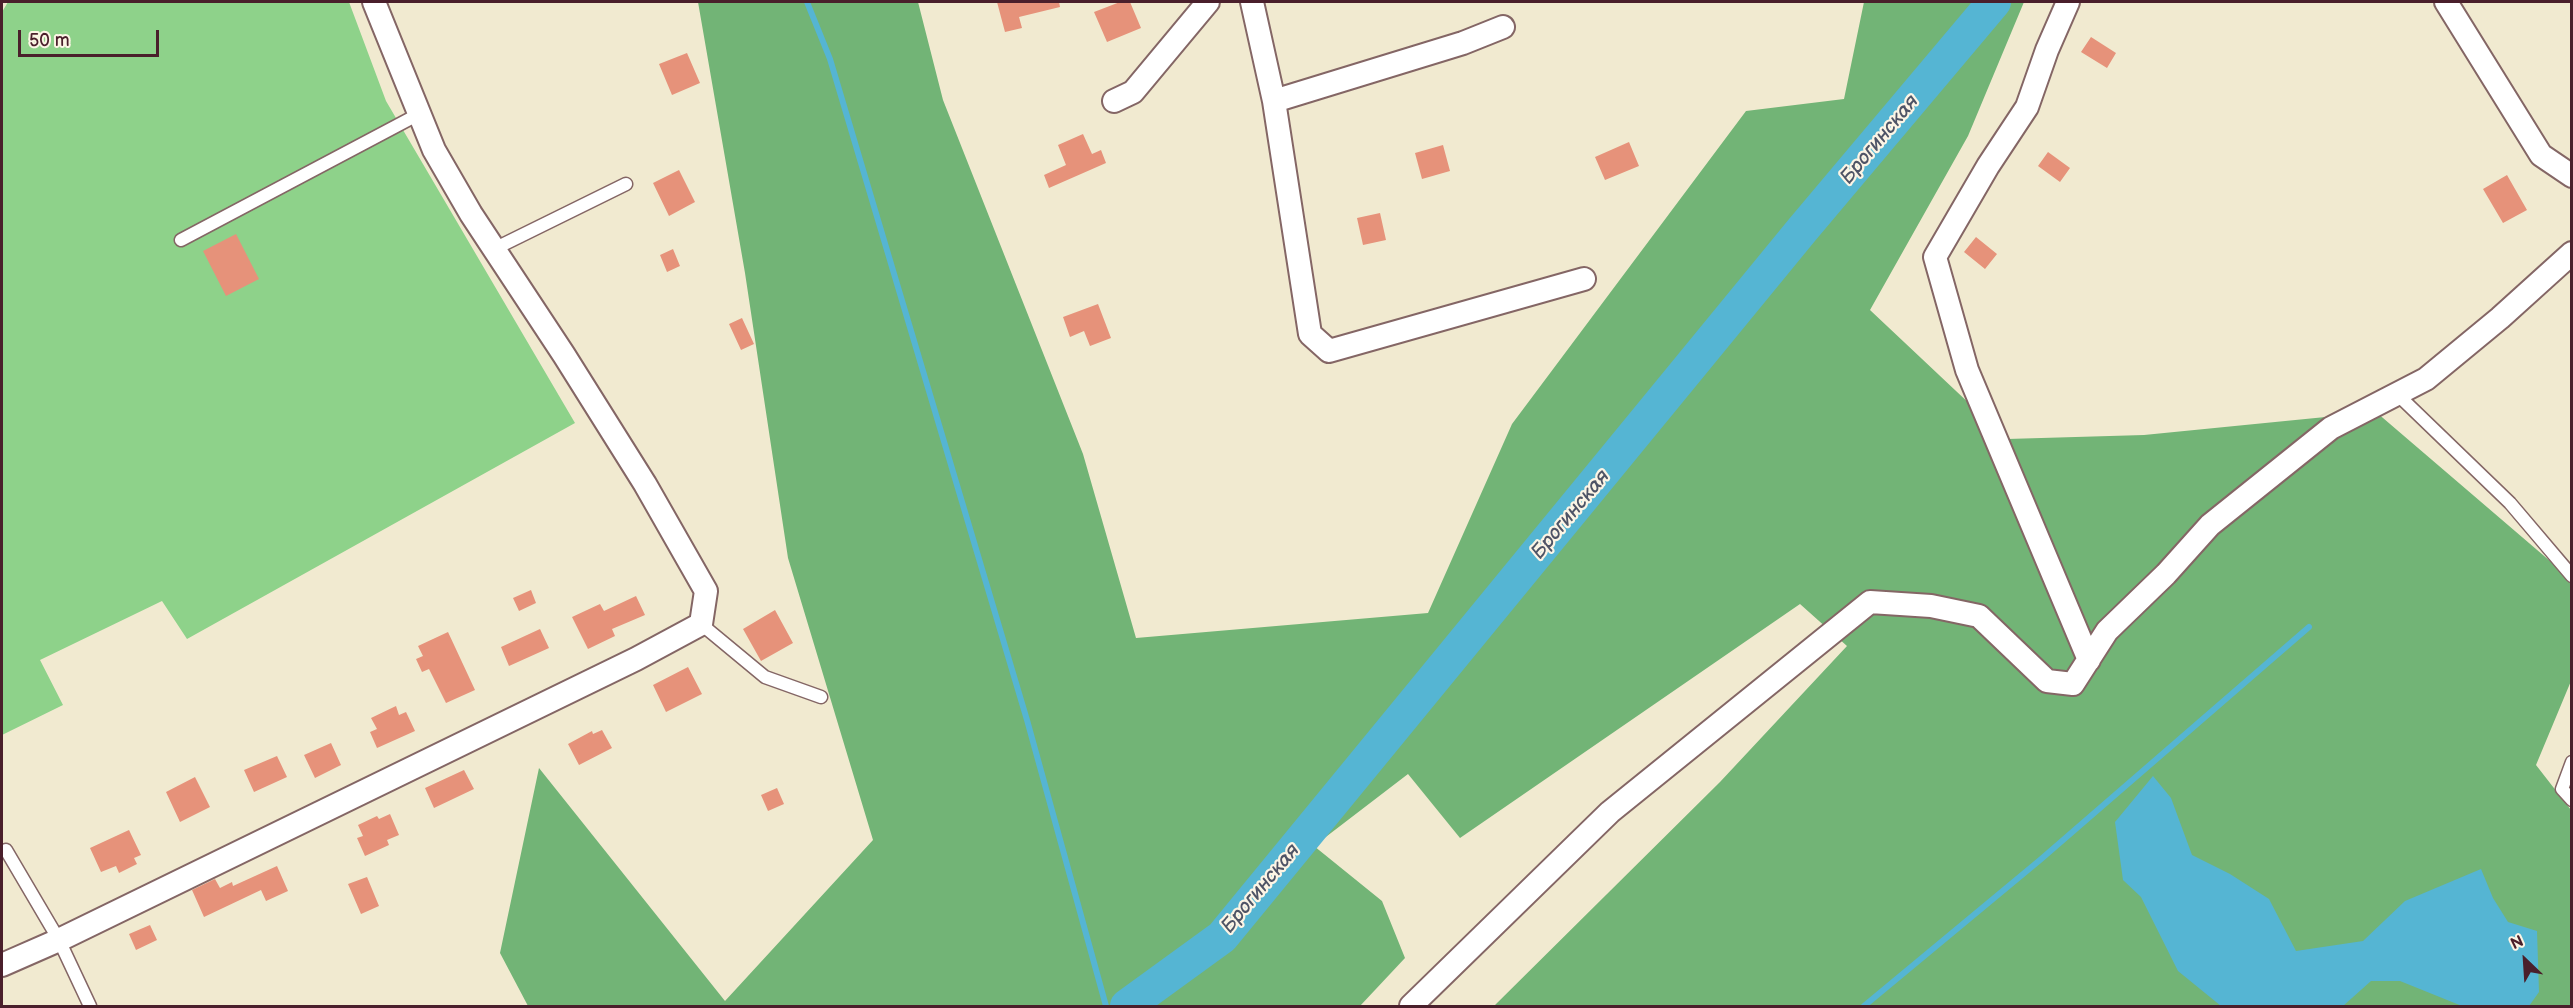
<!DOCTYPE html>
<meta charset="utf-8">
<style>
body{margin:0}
#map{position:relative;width:2573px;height:1008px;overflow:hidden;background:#f1ead0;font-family:"Balsamiq Sans",sans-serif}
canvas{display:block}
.frame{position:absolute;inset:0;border:3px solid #4a1f2b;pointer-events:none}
.north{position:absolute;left:2495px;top:930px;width:60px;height:60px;-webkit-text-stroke:4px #fcf5e5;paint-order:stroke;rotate:335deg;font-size:16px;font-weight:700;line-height:24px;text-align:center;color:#4a1f2b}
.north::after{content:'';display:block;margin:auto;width:21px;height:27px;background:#4a1f2b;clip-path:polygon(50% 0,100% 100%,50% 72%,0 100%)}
.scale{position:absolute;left:18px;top:30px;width:141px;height:27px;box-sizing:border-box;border:3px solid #4a1f2b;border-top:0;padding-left:8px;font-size:18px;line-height:21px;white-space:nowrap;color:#4a1f2b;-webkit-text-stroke:4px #fcf5e5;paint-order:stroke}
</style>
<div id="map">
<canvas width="2573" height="1008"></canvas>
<div class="frame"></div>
<div class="north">N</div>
<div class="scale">50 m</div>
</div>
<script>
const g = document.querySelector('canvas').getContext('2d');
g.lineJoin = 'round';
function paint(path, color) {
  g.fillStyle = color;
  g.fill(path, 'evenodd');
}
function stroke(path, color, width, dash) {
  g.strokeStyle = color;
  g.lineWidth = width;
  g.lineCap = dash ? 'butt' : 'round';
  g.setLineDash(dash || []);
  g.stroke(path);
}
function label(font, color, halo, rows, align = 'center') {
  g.font = font + ' "Balsamiq Sans",sans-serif';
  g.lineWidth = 4.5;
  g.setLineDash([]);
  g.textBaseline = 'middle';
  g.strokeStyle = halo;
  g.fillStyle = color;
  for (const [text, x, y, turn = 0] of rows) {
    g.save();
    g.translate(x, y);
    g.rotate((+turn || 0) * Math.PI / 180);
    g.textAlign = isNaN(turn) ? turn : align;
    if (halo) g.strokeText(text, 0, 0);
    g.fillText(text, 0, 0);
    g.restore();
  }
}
paint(new Path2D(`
 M 8,2 L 349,2 L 386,101 L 575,423 L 187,639 L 162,601 L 40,660 L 63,705 L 2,735 L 2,12 Z`), '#8ed28a');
paint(new Path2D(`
 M 698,2 L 918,2 L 943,100 L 1083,454 L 1136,638 L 1428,613 L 1512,424 L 1746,111 L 1844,99 L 1864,2 L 2024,2 L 1968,136 L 1870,310 L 2007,439 L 2144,435 L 2376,412 L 2571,579 L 2571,681 L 2536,765 L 2571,810 L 2571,1006 L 1494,1006 L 1720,782 L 1847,646 L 1800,604 L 1460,838 L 1408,774 L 1314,846 L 1382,901 L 1405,958 L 1360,1006 L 528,1006 L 500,953 L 539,768 L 725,1001 L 873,840 L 788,558 L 745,273 Z`), '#72b476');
paint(new Path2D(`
 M 2153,776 L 2171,798 L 2192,855 L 2230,874 L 2269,899 L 2296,951 L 2363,941 L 2405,901 L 2481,869 L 2493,898 L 2508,922 L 2537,931 L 2539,992 L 2529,1006 L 2462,1006 L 2400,981 L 2371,981 L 2343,1006 L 2221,1006 L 2178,971 L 2141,897 L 2123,880 L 2115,822 Z`), '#55b5d3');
stroke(new Path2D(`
 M 807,2 L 830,59 L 1027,720 L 1106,1006
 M 1864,1006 L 2040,860 L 2309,627`), '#55b5d3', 6);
stroke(new Path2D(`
 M 1127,1006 L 1222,937 L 1802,230 L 1994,2`), '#55b5d3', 34);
paint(new Path2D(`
 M 997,2 L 1059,2 L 1060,7 L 1019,17 L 1022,28 L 1005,32 Z
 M 1120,2 L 1130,2 L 1141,28 L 1107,42 L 1094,12 Z
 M 2091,37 L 2116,53 L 2107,68 L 2081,52 Z
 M 687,53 L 700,83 L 672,95 L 659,64 Z
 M 1083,134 L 1092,154 L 1101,150 L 1106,163 L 1049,188 L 1044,175 L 1066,165 L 1058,145 Z
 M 1629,142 L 1639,166 L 1605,180 L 1595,157 Z
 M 1443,145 L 1450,171 L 1422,179 L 1415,153 Z
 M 2048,152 L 2070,168 L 2060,182 L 2038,166 Z
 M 679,170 L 695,202 L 669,216 L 653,183 Z
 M 2507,175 L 2527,210 L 2503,223 L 2483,189 Z
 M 1380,213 L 1386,240 L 1363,245 L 1357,218 Z
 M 236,234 L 259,279 L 226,296 L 203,251 Z
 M 1976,237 L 1997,254 L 1985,269 L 1964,252 Z
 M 673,249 L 680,266 L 667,272 L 660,255 Z
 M 1098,304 L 1111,338 L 1090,346 L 1084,331 L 1070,337 L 1063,317 Z
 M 742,318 L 754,344 L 741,350 L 729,324 Z
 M 531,590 L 536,603 L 519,611 L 513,598 Z
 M 636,596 L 645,615 L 612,629 L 615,636 L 588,649 L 572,617 L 600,604 L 604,611 Z
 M 775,610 L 793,643 L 761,661 L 743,629 Z
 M 540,629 L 549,648 L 509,666 L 501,647 Z
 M 448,632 L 475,690 L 446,703 L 429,669 L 422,672 L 416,659 L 423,656 L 418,646 Z
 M 688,667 L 702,694 L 666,712 L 653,685 Z
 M 396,706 L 399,715 L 406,712 L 415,731 L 377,748 L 370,732 L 377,729 L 371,718 Z
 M 602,730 L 612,748 L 579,765 L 568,744 L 592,731 L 593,734 Z
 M 331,743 L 341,765 L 315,778 L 304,755 Z
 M 277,756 L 287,777 L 254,792 L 244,770 Z
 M 464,770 L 474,789 L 434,808 L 425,788 Z
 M 195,777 L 210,807 L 180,822 L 166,792 Z
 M 777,788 L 784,804 L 768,811 L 761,795 Z
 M 390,814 L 399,835 L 387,840 L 389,845 L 365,856 L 357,838 L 363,836 L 358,825 L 377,816 L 379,819 Z
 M 129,830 L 141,855 L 134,858 L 137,864 L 119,873 L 116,866 L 101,872 L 90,848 Z
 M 277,866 L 288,891 L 266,901 L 261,890 L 204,917 L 192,890 L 215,879 L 220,888 L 232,882 L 233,886 Z
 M 367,877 L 379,906 L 361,914 L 348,884 Z
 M 150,925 L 157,940 L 136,950 L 129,934 Z`), '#e6927a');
const lane = new Path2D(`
 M 181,240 L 419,114
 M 494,249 L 626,184
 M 2397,394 L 2510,503 L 2572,576
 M 701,624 L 765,677 L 821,697
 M 2572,762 L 2562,789 L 2572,800
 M 6,850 L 59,940 L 90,1006`);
const street = new Path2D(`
 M 1252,2 L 1274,101 L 1310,334 L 1329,351 L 1584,279
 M 2068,2 L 2047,50 L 2027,107 L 1988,166 L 1935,257 L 1967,370 L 2089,660
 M 2446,2 L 2541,155 L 2572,176
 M 1114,101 L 1133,92 L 1208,2
 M 1274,101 L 1463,43 L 1503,27
 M 2,965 L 59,940 L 636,659 L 701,624 L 706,591 L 645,484 L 564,355 L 471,214 L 434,150 L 374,2
 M 1411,1006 L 1610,812 L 1870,602 L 1931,606 L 1979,616 L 2047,681 L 2073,684 L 2107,631 L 2166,574 L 2210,525 L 2331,428 L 2426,379 L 2500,318 L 2572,253`);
stroke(lane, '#846665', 15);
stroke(street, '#846665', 26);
stroke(lane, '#fff', 12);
stroke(street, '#fff', 22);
label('italic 20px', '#4e5466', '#fcf5e5', [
 ["Брогинская",1880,140,-50],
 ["Брогинская",1571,515,-50],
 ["Брогинская",1261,889,-50]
]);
</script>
